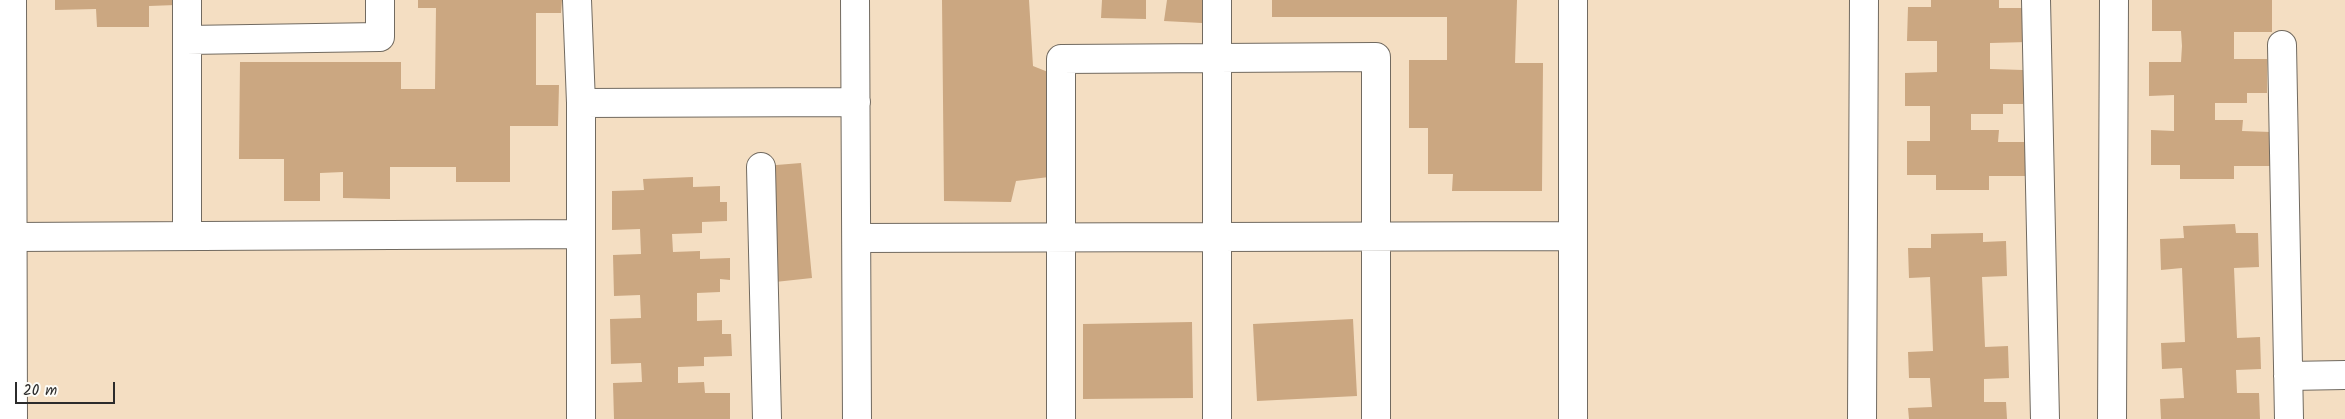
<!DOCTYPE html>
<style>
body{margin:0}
#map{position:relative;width:2345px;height:419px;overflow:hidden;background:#f4dec2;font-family:Kalam,sans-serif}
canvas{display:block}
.scale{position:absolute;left:15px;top:382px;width:100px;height:22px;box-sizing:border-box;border:2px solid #2b2b2b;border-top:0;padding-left:6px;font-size:15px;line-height:18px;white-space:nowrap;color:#2b2b2b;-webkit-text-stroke:4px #fdfcf7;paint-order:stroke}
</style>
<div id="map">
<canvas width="2345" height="419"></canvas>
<div class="scale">20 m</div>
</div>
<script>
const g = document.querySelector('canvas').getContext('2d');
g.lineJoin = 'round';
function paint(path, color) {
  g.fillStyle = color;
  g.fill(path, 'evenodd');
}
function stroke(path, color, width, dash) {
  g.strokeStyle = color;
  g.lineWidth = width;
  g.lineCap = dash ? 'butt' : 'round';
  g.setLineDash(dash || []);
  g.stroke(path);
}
paint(new Path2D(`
 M 55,0 L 176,0 L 176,5 L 149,6 L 149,27 L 97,27 L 96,9 L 55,10 Z
 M 418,0 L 562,0 L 561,13 L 536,13 L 536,85 L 559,85 L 558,126 L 510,126 L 510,182 L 456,182 L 456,167 L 390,167 L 390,199 L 343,198 L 343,172 L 320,173 L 320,201 L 284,201 L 284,159 L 239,159 L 240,62 L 401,62 L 401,89 L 435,89 L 436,8 L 418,8 Z
 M 942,0 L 1029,0 L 1033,66 L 1048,72 L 1049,177 L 1016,181 L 1011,202 L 944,201 Z
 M 1102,0 L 1146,0 L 1146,19 L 1101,18 Z
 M 1167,0 L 1218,0 L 1204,2 L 1202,23 L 1164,21 Z
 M 1272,0 L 1517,0 L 1515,63 L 1543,63 L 1542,191 L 1452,191 L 1453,174 L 1428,174 L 1428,128 L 1409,128 L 1409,60 L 1447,60 L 1447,17 L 1272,17 Z
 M 1931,0 L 1999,0 L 1999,8 L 2028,8 L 2028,42 L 1990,43 L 1990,69 L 2023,70 L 2023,104 L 2003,104 L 2003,114 L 1971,114 L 1971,130 L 1999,130 L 1998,142 L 2027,142 L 2027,176 L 1989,176 L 1989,190 L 1936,190 L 1936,175 L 1907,175 L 1907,141 L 1930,141 L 1930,106 L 1905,106 L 1905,73 L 1937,72 L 1937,41 L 1907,41 L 1908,7 L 1931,7 Z
 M 2152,0 L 2272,0 L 2272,32 L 2234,32 L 2234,59 L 2267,59 L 2267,93 L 2247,93 L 2247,103 L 2215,103 L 2215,120 L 2243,120 L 2242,131 L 2271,132 L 2271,166 L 2234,166 L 2234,179 L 2180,179 L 2180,165 L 2151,165 L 2151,130 L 2174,131 L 2174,95 L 2149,96 L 2149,62 L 2181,62 L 2182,46 L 2181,31 L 2152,31 Z
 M 801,163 L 812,278 L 775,282 L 764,166 Z
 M 693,177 L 693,187 L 720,186 L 720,202 L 727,202 L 727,221 L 702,222 L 702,233 L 672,234 L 673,252 L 700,251 L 700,259 L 730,258 L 730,280 L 720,279 L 720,292 L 697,293 L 697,321 L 722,320 L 722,334 L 731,334 L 732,356 L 704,357 L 704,366 L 678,367 L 678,383 L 704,382 L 705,393 L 730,393 L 730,419 L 614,419 L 613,383 L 642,382 L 641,363 L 611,364 L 610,319 L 641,318 L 640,295 L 614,296 L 613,255 L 641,254 L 640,229 L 612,230 L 612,191 L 644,190 L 643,179 Z
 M 2235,224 L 2236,233 L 2258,233 L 2259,267 L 2234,268 L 2237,338 L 2260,337 L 2261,369 L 2236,370 L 2237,393 L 2259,393 L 2260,419 L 2161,419 L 2160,399 L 2184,398 L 2182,368 L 2162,369 L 2161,343 L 2185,342 L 2182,268 L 2161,270 L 2160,239 L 2184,238 L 2183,226 Z
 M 1983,233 L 1983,242 L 2006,241 L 2007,276 L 1982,277 L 1985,347 L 2008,346 L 2009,378 L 1984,379 L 1984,402 L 2006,402 L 2007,419 L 1909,419 L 1908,408 L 1932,407 L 1930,378 L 1909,378 L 1908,352 L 1933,351 L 1930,277 L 1909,278 L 1908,248 L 1931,248 L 1931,234 Z
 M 1353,319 L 1357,396 L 1257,401 L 1253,324 Z
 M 1192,322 L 1193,398 L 1083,399 L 1083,324 Z`), '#cba781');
const minor = new Path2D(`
 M 187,0 L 187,236
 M 577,0 L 581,103 L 581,419
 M 855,0 L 857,419
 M 1217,0 L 1217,419
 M 1573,0 L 1573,419
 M 2036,0 L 2045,419
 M 187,40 L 380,37 L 380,0
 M 2282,45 L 2289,419
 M 581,103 L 856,102
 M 761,167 L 767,419
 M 13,237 L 580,234
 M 857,238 L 1573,236
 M 2288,376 L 2345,375
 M 1061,419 L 1061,59 L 1376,57 L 1376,419
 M 1862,419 L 1864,0
 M 2112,419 L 2114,0`);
const tertiary = new Path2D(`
 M 12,0 L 13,419`);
stroke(minor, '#716a60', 30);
stroke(tertiary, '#716a60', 30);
stroke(minor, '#fff', 28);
stroke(tertiary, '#fff', 28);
</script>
